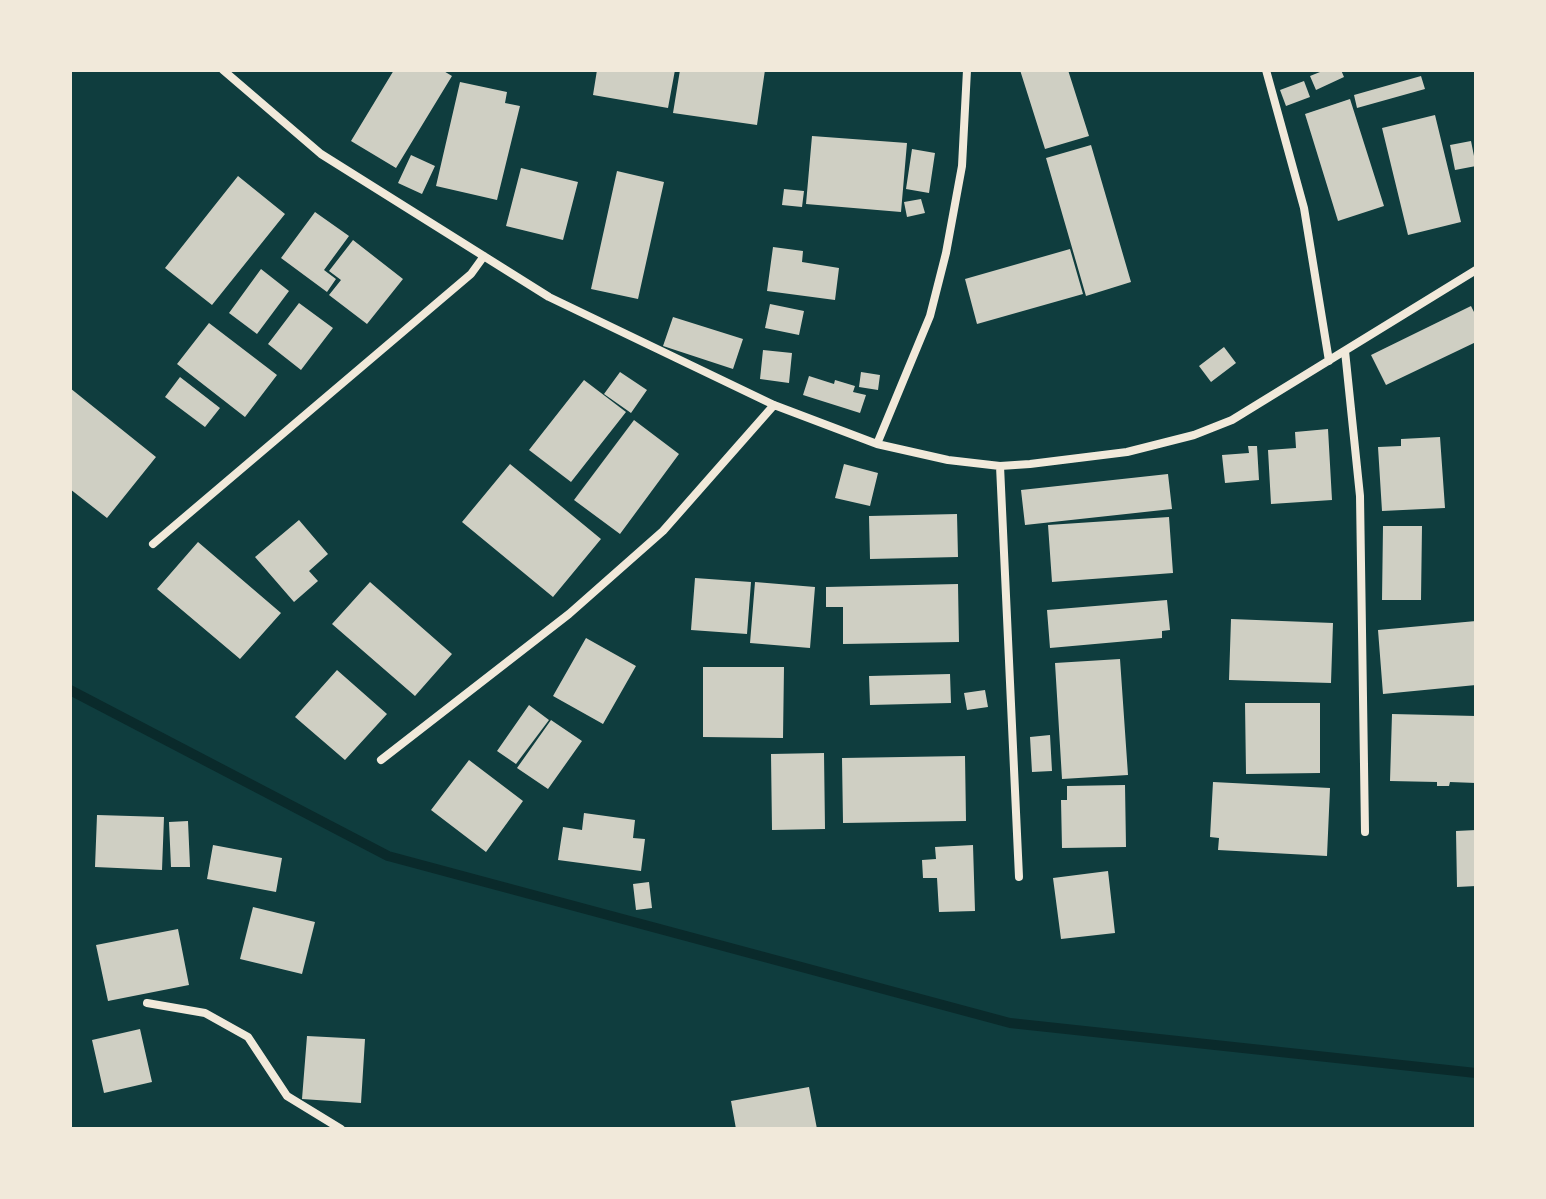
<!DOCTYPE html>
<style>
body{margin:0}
#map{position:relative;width:1546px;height:1199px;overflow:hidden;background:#0f3d3e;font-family:"PT Sans Narrow",sans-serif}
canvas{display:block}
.frame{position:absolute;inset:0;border:72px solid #f1e9da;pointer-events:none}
</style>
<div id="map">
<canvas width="1546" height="1199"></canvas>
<div class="frame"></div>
</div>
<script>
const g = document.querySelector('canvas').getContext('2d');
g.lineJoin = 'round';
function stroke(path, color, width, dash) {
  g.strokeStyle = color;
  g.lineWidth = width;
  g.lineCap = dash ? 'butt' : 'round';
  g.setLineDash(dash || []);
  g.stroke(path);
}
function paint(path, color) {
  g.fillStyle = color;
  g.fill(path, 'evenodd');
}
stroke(new Path2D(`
 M 70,690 L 388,856 L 1010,1023 L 1476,1073`), '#0a2a2b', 10);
paint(new Path2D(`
 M 394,70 L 442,70 L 452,76 L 396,168 L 351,141 Z
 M 597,70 L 675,70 L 668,108 L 593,95 Z
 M 680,70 L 765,70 L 757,125 L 673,113 Z
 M 1020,70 L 1068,70 L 1089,136 L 1045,149 Z
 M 1325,70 L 1341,70 L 1344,77 L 1316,90 L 1310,76 Z
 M 1421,76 L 1425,89 L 1357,108 L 1354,95 Z
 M 1304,81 L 1310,97 L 1286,106 L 1280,90 Z
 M 460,82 L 507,92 L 505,103 L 520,106 L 497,200 L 436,186 Z
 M 1350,99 L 1384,206 L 1338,221 L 1305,114 Z
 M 1435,115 L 1461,222 L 1408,235 L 1382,128 Z
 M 812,136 L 907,143 L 901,212 L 806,204 Z
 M 1471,141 L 1476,166 L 1455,170 L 1450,145 Z
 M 1091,145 L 1131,282 L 1086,296 L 1046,158 Z
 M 912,149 L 935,153 L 929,193 L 906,189 Z
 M 411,155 L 435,166 L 422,194 L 398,183 Z
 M 521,168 L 578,182 L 563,240 L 506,226 Z
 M 617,171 L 664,182 L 638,299 L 591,289 Z
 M 238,176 L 285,214 L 212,305 L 165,268 Z
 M 784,189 L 804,191 L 802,207 L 782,205 Z
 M 921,199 L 925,213 L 907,217 L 904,202 Z
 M 315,212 L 349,236 L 324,270 L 336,279 L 327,292 L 281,258 Z
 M 353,240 L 403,279 L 367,324 L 329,295 L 341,280 L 329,271 Z
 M 773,247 L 803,251 L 802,262 L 839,268 L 835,300 L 767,291 Z
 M 1070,249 L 1083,294 L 977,324 L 965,279 Z
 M 261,269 L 289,291 L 257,334 L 229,313 Z
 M 299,303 L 333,328 L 301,370 L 268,344 Z
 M 770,304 L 804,311 L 799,335 L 765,328 Z
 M 1471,306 L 1476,316 L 1476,342 L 1386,385 L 1371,355 Z
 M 673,317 L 743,339 L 733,369 L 663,346 Z
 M 209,323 L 277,375 L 245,417 L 177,364 Z
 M 1224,347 L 1236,363 L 1211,382 L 1199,366 Z
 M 763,350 L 792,353 L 789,383 L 760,379 Z
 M 620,372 L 647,390 L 631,413 L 604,394 Z
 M 861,372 L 880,375 L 878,390 L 859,387 Z
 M 809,376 L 834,384 L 835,380 L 855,386 L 853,392 L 866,395 L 860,413 L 803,395 Z
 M 180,377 L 220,408 L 205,427 L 165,397 Z
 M 584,380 L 626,412 L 571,482 L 529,450 Z
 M 70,388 L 156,457 L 107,518 L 70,489 Z
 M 634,420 L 679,454 L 620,534 L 574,500 Z
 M 1328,429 L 1332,500 L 1271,504 L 1268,450 L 1296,448 L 1295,432 Z
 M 1440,437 L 1445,508 L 1382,511 L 1378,447 L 1401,446 L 1401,439 Z
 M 1248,446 L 1257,446 L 1259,480 L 1225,483 L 1222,455 L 1249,453 Z
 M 510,464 L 601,539 L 553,597 L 462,522 Z
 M 844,464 L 878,473 L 870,506 L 835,498 Z
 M 1168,474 L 1172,509 L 1025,525 L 1021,490 Z
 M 957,514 L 958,557 L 870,559 L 869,516 Z
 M 1169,517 L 1173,573 L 1052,582 L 1048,525 Z
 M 299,520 L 328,554 L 309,571 L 318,581 L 294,602 L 255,557 Z
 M 1383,526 L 1422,526 L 1421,600 L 1382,600 Z
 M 198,542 L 281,613 L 240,659 L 157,589 Z
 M 695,578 L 751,582 L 747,634 L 691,630 Z
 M 370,582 L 452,654 L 415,696 L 332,624 Z
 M 755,582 L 815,587 L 810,648 L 750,643 Z
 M 958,584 L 959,642 L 843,644 L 843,607 L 826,607 L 826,587 Z
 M 1167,600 L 1170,630 L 1162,631 L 1162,638 L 1050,648 L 1047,610 Z
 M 1231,619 L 1333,623 L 1331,683 L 1229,680 Z
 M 1476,621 L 1476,685 L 1383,694 L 1378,630 Z
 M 586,638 L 636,666 L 603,724 L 553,696 Z
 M 1120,659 L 1128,775 L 1062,779 L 1055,663 Z
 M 703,667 L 784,667 L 783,738 L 703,737 Z
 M 337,670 L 387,714 L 345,760 L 295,717 Z
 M 950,674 L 951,703 L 870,705 L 869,676 Z
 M 985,690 L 988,707 L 967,710 L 964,693 Z
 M 1245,703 L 1320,703 L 1320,773 L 1246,774 Z
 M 529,705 L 549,720 L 516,764 L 497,751 Z
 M 1392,714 L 1476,716 L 1476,783 L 1450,782 L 1449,786 L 1437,786 L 1437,782 L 1390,781 Z
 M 551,720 L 582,741 L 548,789 L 517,768 Z
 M 1050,735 L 1052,771 L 1032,772 L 1030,737 Z
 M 824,753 L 825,829 L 772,830 L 771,754 Z
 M 965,756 L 966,821 L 843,823 L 842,758 Z
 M 469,760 L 523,801 L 486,852 L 431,810 Z
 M 1213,782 L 1330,788 L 1327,856 L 1218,850 L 1219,838 L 1210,837 Z
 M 1125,785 L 1126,847 L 1062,848 L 1061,800 L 1067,800 L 1067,786 Z
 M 584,813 L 635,820 L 633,838 L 645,839 L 641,871 L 558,860 L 563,827 L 582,830 Z
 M 97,815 L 164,817 L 162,870 L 95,867 Z
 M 188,821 L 190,867 L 171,867 L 169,822 Z
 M 1476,830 L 1476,886 L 1457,887 L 1456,831 Z
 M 213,845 L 282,858 L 276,892 L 207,879 Z
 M 973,845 L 975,911 L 939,912 L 937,878 L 923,878 L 922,860 L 936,859 L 935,847 Z
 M 1108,871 L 1115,933 L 1061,939 L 1053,878 Z
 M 649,882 L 652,908 L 636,910 L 633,884 Z
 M 253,907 L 315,922 L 302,974 L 240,959 Z
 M 178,929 L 189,985 L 108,1001 L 96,945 Z
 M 140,1029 L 152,1082 L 104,1093 L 92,1040 Z
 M 307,1036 L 365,1039 L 361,1103 L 302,1099 Z
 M 809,1087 L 817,1129 L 736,1129 L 731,1101 Z`), '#cfcfc3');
stroke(new Path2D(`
 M 223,70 L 321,154 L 549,297 L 774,405 L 877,444 L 948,460 L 1000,466 L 1030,464 L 1127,452 L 1194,435 L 1232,420 L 1476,270
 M 1266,70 L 1304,208 L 1329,361
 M 1345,351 L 1360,496 L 1365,832
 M 877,444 L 930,316 L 946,253 L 962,166 L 967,70
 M 1000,466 L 1019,877
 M 153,544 L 471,274 L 484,256
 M 381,760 L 569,614 L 663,531 L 774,405
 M 147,1003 L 205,1013 L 248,1037 L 287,1096 L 341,1129`), '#f1e9da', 8);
</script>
